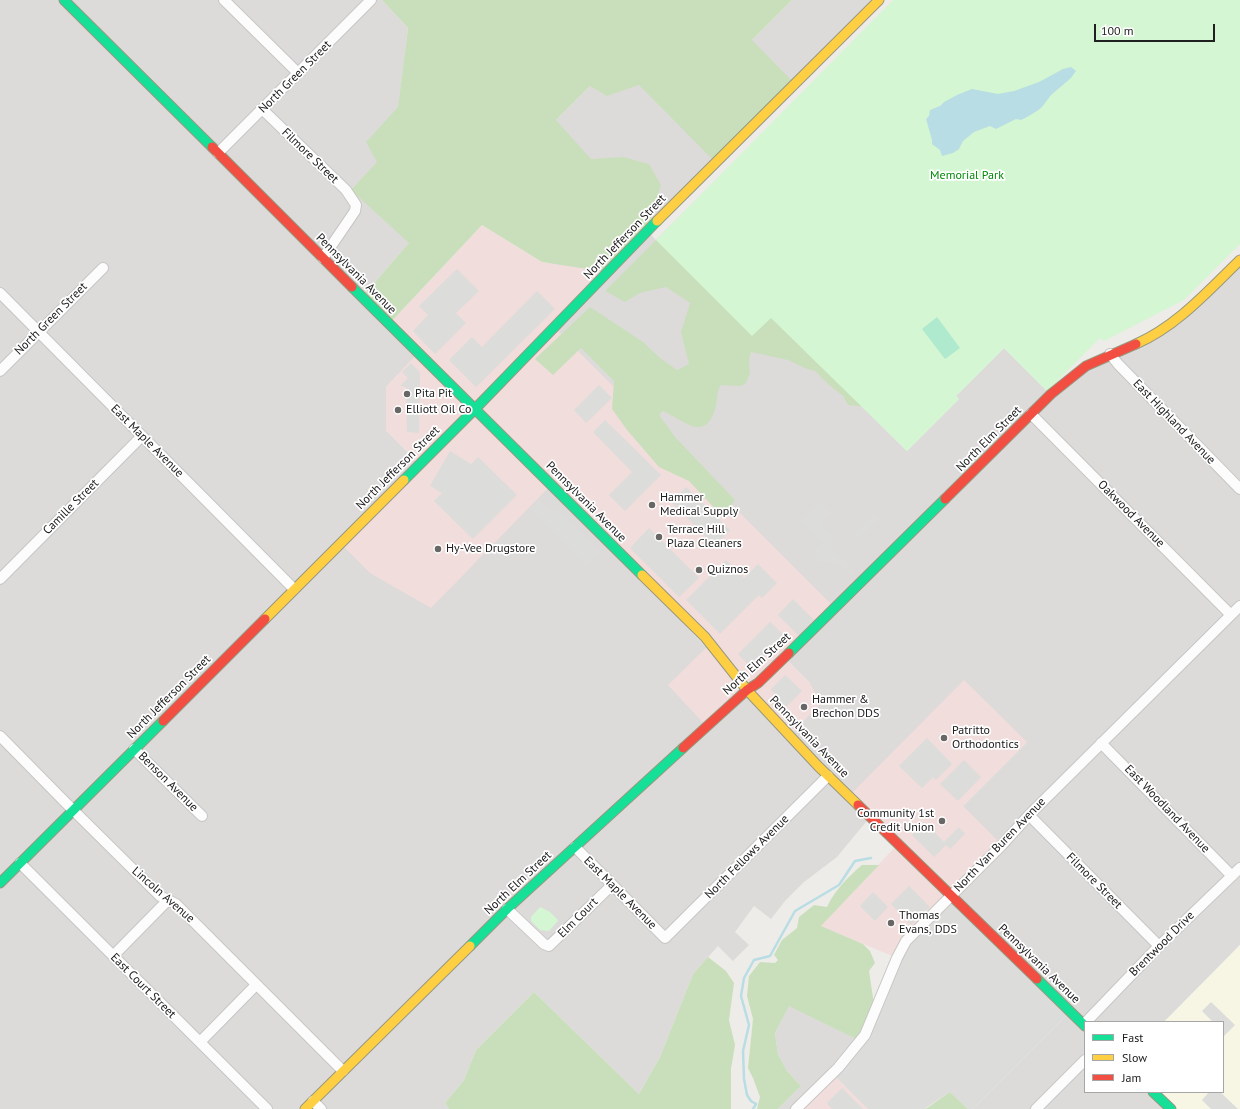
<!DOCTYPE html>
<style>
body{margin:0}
#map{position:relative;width:1240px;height:1109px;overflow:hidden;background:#eeece8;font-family:"PT Sans",sans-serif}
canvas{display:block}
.legend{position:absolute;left:1084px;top:1021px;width:140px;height:72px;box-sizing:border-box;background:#fff;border:1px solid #a6a6a6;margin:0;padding:5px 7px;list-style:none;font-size:12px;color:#202020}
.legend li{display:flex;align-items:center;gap:8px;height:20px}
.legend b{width:20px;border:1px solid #a6a6a6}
.scale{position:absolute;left:1094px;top:24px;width:121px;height:18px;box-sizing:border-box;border:2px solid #202020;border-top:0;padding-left:5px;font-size:12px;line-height:14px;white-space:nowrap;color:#202020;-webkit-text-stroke:3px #fff;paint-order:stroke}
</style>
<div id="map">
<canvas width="1240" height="1109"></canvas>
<ul class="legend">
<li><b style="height:5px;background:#16e098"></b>Fast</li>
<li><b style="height:5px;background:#ffcf43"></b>Slow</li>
<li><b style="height:5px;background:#f24e42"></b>Jam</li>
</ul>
<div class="scale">100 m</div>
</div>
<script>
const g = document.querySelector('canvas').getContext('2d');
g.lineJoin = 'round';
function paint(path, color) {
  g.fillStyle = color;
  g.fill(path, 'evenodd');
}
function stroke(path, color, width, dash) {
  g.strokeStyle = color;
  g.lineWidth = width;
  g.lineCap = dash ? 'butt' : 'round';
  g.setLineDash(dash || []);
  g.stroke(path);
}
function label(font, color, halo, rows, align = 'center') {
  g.font = font + ' "PT Sans",sans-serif';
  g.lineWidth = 3.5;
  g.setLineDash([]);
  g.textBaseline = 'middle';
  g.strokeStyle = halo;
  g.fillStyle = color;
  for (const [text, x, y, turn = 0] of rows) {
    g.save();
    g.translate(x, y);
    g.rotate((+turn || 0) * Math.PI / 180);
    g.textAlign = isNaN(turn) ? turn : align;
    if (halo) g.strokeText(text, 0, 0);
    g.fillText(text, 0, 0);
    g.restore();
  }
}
paint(new Path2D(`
 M 0,0 L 382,0 L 408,28 L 390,174 L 409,243 L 362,297 L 419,353 L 386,387 L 386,430 L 419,464 L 551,485 L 747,690 L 823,701 L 814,692 L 809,682 L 784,657 L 554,327 L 546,130 L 620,56 L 678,114 L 792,0 L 879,0 L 647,231 L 752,336 L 771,317 L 907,451 L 959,399 L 956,396 L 1004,348 L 1047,391 L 1147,339 L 1240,260 L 1240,945 L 1164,1022 L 1085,1022 L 1085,1092 L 1153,1092 L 1171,1109 L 973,1109 L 1070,1012 L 951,895 L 963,806 L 1027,742 L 870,817 L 837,857 L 804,882 L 785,901 L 771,919 L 754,906 L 735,932 L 749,945 L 733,961 L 718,946 L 693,974 L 660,1057 L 639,1094 L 534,992 L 476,1050 L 464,1080 L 445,1103 L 449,1109 L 0,1109 Z
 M 789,1005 L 860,1041 L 832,1081 L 805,1109 L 778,1109 L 801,1086 L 787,1071 L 778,1054 L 775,1033 Z`), '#dddbda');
paint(new Path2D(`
 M 482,225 L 542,262 L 608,272 L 554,327 L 835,608 L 784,657 L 809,682 L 814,692 L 823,701 L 789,736 L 747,690 L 706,726 L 668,685 L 710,644 L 551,485 L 431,608 L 370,573 L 340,543 L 419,464 L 386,430 L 386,387 L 418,353 L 389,324 Z
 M 964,680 L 1027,742 L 963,806 L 1002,845 L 897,958 L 820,926 L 898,844 L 849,796 Z
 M 833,1074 L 868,1109 L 805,1109 L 832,1081 Z`), '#f1dedc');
paint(new Path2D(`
 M 1240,945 L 1240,1109 L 1171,1109 L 1153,1092 L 1223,1092 L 1223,1022 L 1164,1022 Z`), '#f7f6e4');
paint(new Path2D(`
 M 457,269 L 479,291 L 456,313 L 466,323 L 435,354 L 413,331 L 428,315 L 419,306 Z
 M 537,291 L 555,309 L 476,387 L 449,360 L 472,337 L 482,347 Z
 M 411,363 L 420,372 L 419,433 L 407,432 L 406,387 L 400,386 L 408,378 L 402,372 Z
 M 599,385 L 612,398 L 586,423 L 574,410 Z
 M 605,420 L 661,475 L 625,511 L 609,495 L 632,472 L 593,432 Z
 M 450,451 L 471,464 L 478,457 L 517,495 L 473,539 L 434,501 L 442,493 L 430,486 Z
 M 686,487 L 730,530 L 715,546 L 671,502 Z
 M 539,500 L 552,513 L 557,508 L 601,551 L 586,566 L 530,509 Z
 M 820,502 L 831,513 L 821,523 L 837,539 L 829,546 L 857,572 L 852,577 L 839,564 L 830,561 L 820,563 L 812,554 L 821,543 L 800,522 Z
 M 874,514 L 879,519 L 859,539 L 854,534 Z
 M 649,528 L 699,578 L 679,597 L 630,548 Z
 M 726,560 L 744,578 L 758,564 L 777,583 L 762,598 L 759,595 L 720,634 L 686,600 Z
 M 793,599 L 814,620 L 799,636 L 778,615 Z
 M 770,622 L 785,636 L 752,669 L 738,654 Z
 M 785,675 L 802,691 L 782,711 L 769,699 L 775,694 L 771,689 Z
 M 927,738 L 952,764 L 936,780 L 933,777 L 922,788 L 899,766 Z
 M 964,760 L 981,777 L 958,801 L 940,784 Z
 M 924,822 L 944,842 L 959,827 L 965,834 L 950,849 L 946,845 L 934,857 L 912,835 Z
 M 909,886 L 930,907 L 911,925 L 891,904 Z
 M 873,892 L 888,907 L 875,921 L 860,906 Z
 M 951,895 L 1070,1012 L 973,1109 L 968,1109 L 950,1092 L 924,1109 L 868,1109 L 833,1074 L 865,1035 L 897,958 Z
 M 1211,1002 L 1235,1025 L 1223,1037 L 1223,1022 L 1212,1022 L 1212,1021 L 1202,1011 Z
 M 842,1088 L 863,1109 L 832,1109 L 827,1103 Z
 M 1209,1092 L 1220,1092 L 1238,1109 L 1211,1109 L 1202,1100 Z`), '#dcdcda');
paint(new Path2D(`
 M 382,0 L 792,0 L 752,40 L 795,84 L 716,163 L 639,85 L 607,96 L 590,86 L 556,120 L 591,159 L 624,157 L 649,164 L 661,185 L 647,231 L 608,272 L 542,262 L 482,225 L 389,324 L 362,297 L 409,243 L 351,190 L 377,162 L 366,142 L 398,107 L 408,28 Z
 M 732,164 L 1008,346 L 867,407 L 848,405 L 843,396 L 828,384 L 815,371 L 807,369 L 788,360 L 751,352 L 749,360 L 750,373 L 746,383 L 741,386 L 721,385 C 716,392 718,398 716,406 C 706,444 685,421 663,411 L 659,415 L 676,438 L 735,500 L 723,517 L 689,481 L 659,467 L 627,430 L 612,409 L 614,381 L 581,348 L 553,375 L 535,359 L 590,307 L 643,342 L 660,358 L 677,370 L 689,364 L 681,332 L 690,303 L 666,287 L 640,293 L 625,302 L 605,291 Z
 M 862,865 L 879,865 L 821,926 L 863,944 L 870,951 L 875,963 L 869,971 L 875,1011 L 860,1041 L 789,1006 L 775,1033 L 778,1054 L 787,1071 L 801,1086 L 778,1109 L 757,1109 L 760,1097 L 753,1078 L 748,1068 L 753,1019 L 747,996 L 749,976 L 760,962 L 775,963 L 778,960 L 774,955 L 782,940 L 797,928 L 799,917 L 814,905 L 827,907 C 835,890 847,878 862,865 Z
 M 708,957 L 726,971 L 734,983 L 729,1020 L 735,1045 L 731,1069 L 731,1109 L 449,1109 L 445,1103 L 464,1080 L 476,1050 L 534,992 L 639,1094 L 660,1057 L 693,974 Z
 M 950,1092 L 968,1109 L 924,1109 L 927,1108 Z`), '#c9dfbb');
paint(new Path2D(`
 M 893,0 L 1240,0 L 1240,244 L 1184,300 L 1104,341 L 1100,338 L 1047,391 L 1004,348 L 956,396 L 959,399 L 907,451 L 771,318 L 752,336 L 656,240 Z
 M 540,907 L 550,912 L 558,920 L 557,922 L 549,931 L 540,930 L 531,921 L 531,917 Z`), '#d4f6d3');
paint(new Path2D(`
 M 937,317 L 960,348 L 945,359 L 922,329 Z`), '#afe9ce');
paint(new Path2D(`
 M 1071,67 L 1076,71 L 1071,78 L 1051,95 L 1042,107 L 1037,111 L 1027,117 L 1021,120 L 1016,119 L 996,129 L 990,126 L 974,132 L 963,141 L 959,149 L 953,153 L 942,156 L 940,150 L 932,144 L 932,140 L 926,119 L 929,116 L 930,110 L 940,106 L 944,102 L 957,95 L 972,89 L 998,94 L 1014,91 L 1039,82 L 1063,69 Z`), '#b8dde4');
stroke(new Path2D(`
 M 753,1109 L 756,1104 L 751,1101 L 747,1095 L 744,1079 L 743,1051 L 749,1025 L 741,996 L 744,978 L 754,960 L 770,956 L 795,911 L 839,885 L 855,861 L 871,858`), '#b8dde4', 2.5);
const street = new Path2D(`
 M 224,0 L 298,73
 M 262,109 L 346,190 L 356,205 L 355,211 L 323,258
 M 218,153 L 371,0
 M 0,293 L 294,589
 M 1110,354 L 1118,364 L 1240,489
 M 0,371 L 103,268
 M 1031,414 L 1231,615
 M 0,579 L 142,436
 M 0,736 L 66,803 L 160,896 L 176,904 L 343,1071
 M 1101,743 L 1232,876
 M 134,749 L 202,816
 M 1029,815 L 1159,946
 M 575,847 L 665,938 L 828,776
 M 20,863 L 267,1109
 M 507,909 L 544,944 L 549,946 L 612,885
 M 113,956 L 168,900
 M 1086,1022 L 1159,946 L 1240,868
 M 200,1042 L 256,985
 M 313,1101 L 321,1109
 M 796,1109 L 838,1068 L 865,1035 L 897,958 L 906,941 L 1002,845 L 1029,815 L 1240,606
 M 1036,1109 L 1085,1060`);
const fast = new Path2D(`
 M 64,0 L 212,147
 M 352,287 L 642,575
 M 404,480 L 475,409 L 657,221
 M 789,653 L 945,499
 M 0,883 L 163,721
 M 470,946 L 507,909 L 683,748
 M 1037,979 L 1085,1026
 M 1153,1092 L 1171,1109`);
const slow = new Path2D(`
 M 657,221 L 879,0
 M 1136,344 C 1177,326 1208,291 1240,260
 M 642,575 L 705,637 L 747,690 L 818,766 L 858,805
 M 265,619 L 404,480
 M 305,1109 L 470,946`);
const jam = new Path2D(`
 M 212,147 L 352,287
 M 945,499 L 1051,394 L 1086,366 L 1136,344
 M 163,721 L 265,619
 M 683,748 L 747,690 L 758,683 L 789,653
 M 858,805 L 1037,979`);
stroke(street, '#c7c6c4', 12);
stroke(fast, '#98987f', 11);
stroke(slow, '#98987f', 11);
stroke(jam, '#98987f', 11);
stroke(street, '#fcfcfc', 10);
stroke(fast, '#16e098', 9);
stroke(slow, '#ffcf43', 9);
stroke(jam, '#f24e42', 9);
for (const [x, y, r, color] of [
 [407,394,4,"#686766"],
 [398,410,4,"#686766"],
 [652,505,4,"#686766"],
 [659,537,4,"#686766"],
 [438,549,4,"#686766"],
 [699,570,4,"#686766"],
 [804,707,4,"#686766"],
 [944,738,4,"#686766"],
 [942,821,4,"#686766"],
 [891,923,4,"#686766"]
]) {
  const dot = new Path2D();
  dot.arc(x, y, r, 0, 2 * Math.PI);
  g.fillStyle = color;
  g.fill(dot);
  stroke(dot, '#fff', 1.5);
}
label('12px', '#202020', '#fff', [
 ["North Green Street",295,77,-45],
 ["Filmore Street",310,156,44],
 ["North Jefferson Street",625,237,-46],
 ["Pennsylvania Avenue",356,274,45],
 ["North Green Street",51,319,-45],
 ["East Highland Avenue",1174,422,46],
 ["North Elm Street",989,439,-45],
 ["East Maple Avenue",147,441,45],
 ["North Jefferson Street",398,468,-45],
 ["Pennsylvania Avenue",586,502,45],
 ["Camille Street",71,507,-45],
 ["Oakwood Avenue",1131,514,45],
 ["North Elm Street",757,664,-42],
 ["North Jefferson Street",169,697,-45],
 ["Pennsylvania Avenue",809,737,46],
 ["Benson Avenue",168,782,45],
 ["East Woodland Avenue",1167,809,46],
 ["North Van Buren Avenue",1000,845,-46],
 ["North Fellows Avenue",747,857,-45],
 ["Filmore Street",1094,881,45],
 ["North Elm Street",518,883,-43],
 ["East Maple Avenue",620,893,45],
 ["Lincoln Avenue",163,895,41],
 ["Elm Court",578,918,-45],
 ["Brentwood Drive",1162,944,-45],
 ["Pennsylvania Avenue",1039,964,44],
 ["East Court Street",143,986,45]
]);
label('12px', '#018a07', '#fff', [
 ["Memorial Park",967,176]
]);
label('12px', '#202020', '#fff', [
 ["Pita Pit",415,394],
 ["Elliott Oil Co",406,410],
 ["Hammer",660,498],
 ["Medical Supply",660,512],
 ["Terrace Hill",667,530],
 ["Plaza Cleaners",667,544],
 ["Hy-Vee Drugstore",446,549],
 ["Quiznos",707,570],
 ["Hammer &",812,700],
 ["Brechon DDS",812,714],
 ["Patritto",952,731],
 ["Orthodontics",952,745],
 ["Community 1st",934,814,"right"],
 ["Credit Union",934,828,"right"],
 ["Thomas",899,916],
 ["Evans, DDS",899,930]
], 'left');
</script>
